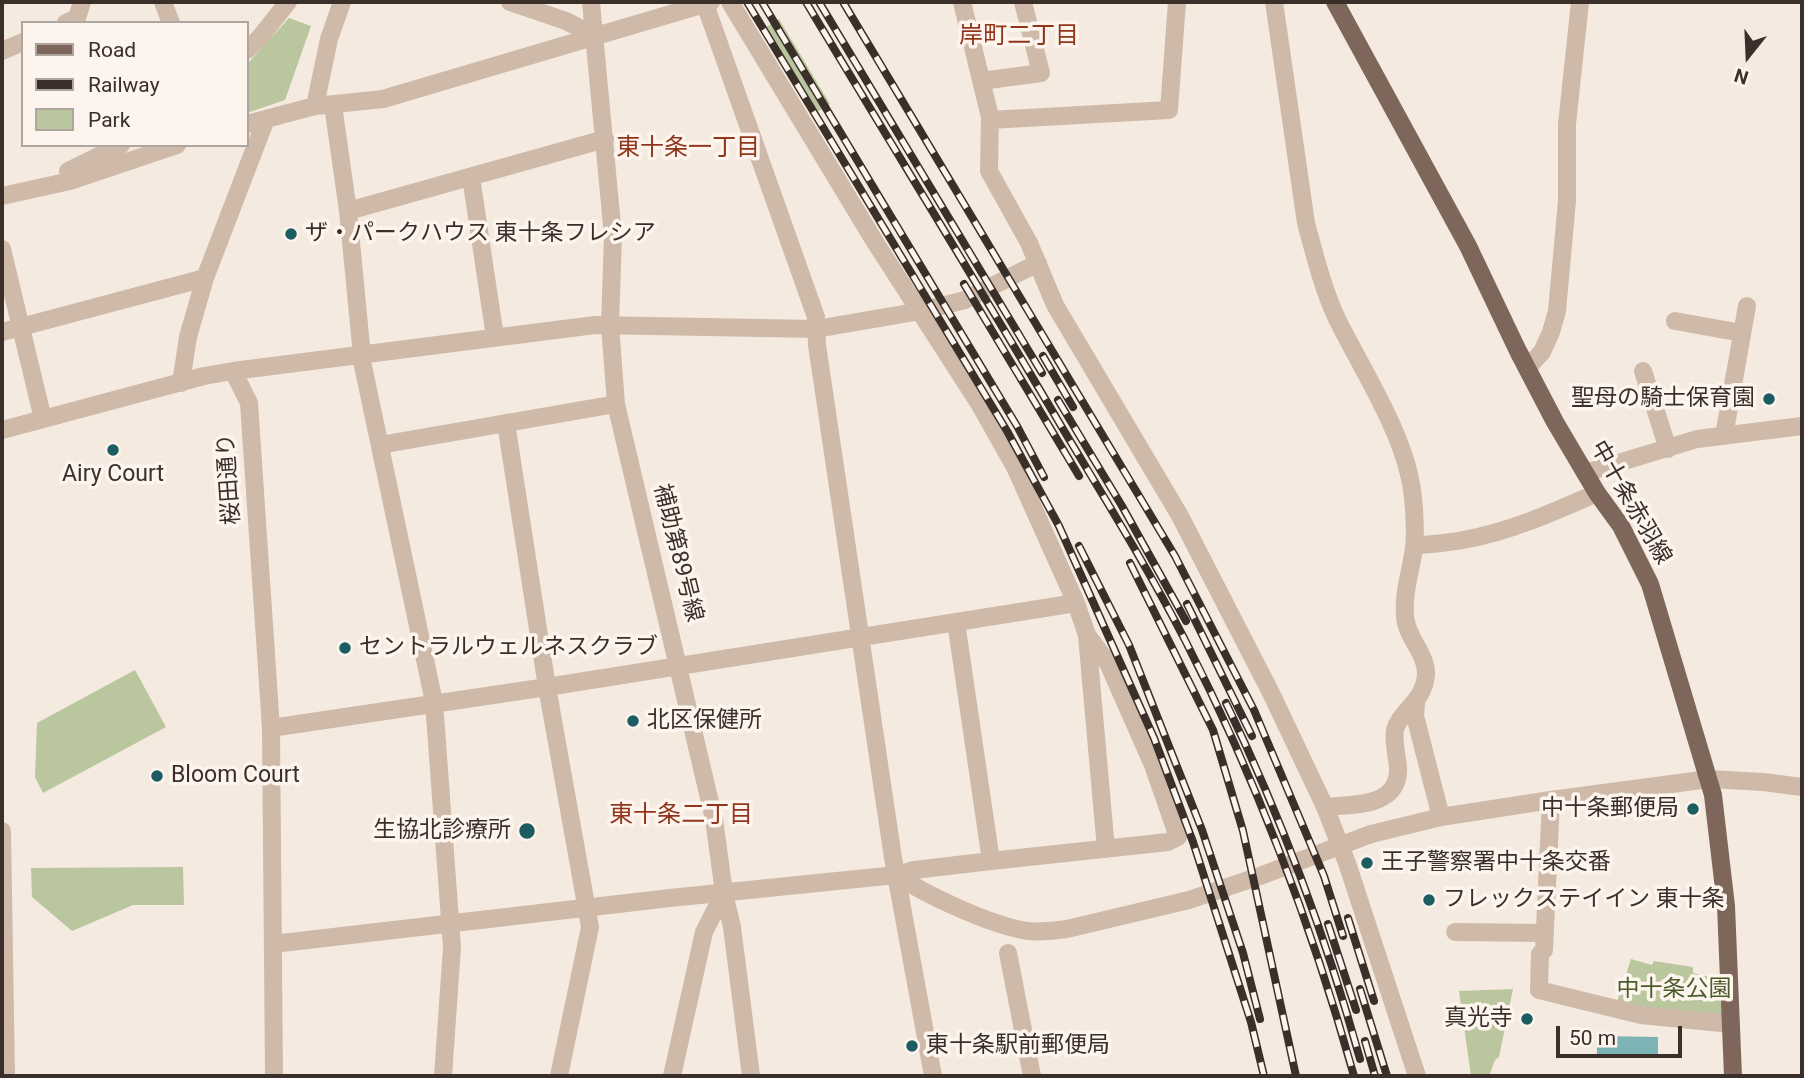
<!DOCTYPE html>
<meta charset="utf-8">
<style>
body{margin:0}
#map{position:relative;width:1804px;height:1078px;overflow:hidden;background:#f5eadf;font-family:Roboto,sans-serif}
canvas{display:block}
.frame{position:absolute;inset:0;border:4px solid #3b2f2a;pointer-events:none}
.legend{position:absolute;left:21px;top:21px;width:228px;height:126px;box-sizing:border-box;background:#fcf4ed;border:2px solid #afa59f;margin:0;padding:9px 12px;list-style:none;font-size:21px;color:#3b2f2a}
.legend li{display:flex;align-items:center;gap:14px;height:35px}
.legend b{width:35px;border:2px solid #afa59f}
.north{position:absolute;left:1713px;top:21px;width:70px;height:70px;-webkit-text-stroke:5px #fcf4ed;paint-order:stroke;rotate:198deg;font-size:19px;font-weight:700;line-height:28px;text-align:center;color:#3b2f2a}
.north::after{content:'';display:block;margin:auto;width:24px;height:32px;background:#3b2f2a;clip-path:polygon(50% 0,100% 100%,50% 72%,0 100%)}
.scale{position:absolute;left:1556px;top:1026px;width:126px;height:32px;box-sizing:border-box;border:4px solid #3b2f2a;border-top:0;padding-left:9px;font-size:21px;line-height:24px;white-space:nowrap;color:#3b2f2a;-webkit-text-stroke:5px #fcf4ed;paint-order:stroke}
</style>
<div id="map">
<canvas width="1804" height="1078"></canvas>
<div class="frame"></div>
<ul class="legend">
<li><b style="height:9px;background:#7e665a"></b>Road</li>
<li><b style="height:9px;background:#3b2f2a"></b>Railway</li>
<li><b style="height:19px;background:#b9c69e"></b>Park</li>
</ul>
<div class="north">N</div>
<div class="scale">50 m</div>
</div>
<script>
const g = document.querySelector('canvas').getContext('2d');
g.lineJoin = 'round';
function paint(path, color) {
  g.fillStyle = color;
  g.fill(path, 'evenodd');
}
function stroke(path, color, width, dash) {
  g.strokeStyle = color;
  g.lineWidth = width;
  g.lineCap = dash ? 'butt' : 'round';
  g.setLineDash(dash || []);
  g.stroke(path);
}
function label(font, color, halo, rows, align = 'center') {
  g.font = font + ' Roboto,"Noto Sans JP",sans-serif';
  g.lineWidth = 7;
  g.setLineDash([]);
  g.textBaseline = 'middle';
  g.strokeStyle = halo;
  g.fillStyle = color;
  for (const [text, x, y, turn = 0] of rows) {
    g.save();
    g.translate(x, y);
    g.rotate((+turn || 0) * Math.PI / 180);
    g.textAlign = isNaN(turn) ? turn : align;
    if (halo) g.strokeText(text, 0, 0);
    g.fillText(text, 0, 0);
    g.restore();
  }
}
paint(new Path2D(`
 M 289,18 L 311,26 L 285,100 L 247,113 L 247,64 Z
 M 779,19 L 830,104 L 812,115 L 761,30 Z
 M 135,670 L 166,727 L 43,793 L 35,777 L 37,723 Z
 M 183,867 L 184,905 L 133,905 L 72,931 L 32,897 L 31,868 Z
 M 1631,959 L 1652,965 L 1654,961 L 1693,967 L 1693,973 L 1703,976 L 1718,976 L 1722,1014 L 1718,1019 L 1617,1002 Z
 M 1513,989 L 1499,1057 L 1495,1060 L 1489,1076 L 1471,1076 L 1459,991 Z`), '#b9c69e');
paint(new Path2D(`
 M 1597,1036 L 1658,1037 L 1658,1057 L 1597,1056 Z`), '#7cb3b4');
stroke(new Path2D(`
 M 163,2 L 171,23
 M 510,2 L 566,21 L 595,36
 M 591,2 L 613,236 L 610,325 L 616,404 L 714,819 L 724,893 L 732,927 L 751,1076
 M 962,2 L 990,117 L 989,171 L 1029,243 L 1055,305 L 1180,516 L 1271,693 L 1325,807 L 1347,863 L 1417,1076
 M 1274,2 L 1306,223 C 1315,256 1323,289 1337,319 C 1361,367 1400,428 1410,479 C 1414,497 1416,530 1414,548 C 1411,571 1403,592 1405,616 C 1406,638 1427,653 1426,675 C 1424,702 1399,712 1395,730 C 1393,741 1397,756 1398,767 C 1400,808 1353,804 1325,807
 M 705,4 L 816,317 L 817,345 L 893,858 L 933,1076
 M 66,23 L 77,18 L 82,2
 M 247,50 L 261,36 L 288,2
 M 2,51 L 23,42
 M 981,81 L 1041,73 L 1023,2
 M 333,105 L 348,211 L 363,366 L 434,702 L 452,947 L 443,1076
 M 315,106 L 329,39 L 342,2
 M 990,120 L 1169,110 L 1177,2
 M 247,124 L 315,106 L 383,99 L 711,2
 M 68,171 L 121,145
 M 471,177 L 495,337
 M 2,196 L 70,181 L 177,145
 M 348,211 L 605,139
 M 2,249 L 43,419
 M 1675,321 L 1742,333
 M 2,332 L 205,278
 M 1527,368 L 1542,352 L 1551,332 L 1557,311 L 1567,201 L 1567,124 L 1580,2
 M 233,371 L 595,325 L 816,329 L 921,311 L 965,300 L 1038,263
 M 1643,371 L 1668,449
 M 181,383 L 188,337 L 205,278 L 266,119
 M 506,423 L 547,687 L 590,927 L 559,1076
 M 2,430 L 204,376 L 233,371 L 249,403 L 271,728 L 274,1076
 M 1724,436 L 1747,306
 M 380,445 L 616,404
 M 1585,473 L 1697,439 L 1802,426
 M 1414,546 C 1430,544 1447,543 1463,540 C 1509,532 1554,512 1597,493
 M 956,622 L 991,861
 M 1087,636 L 1106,849
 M 1416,703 L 1415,716 L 1441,817
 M 271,728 L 547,687 L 1076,603
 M 1551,800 L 1544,950 L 1540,954 L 1539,990 L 1641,1015 L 1731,1024
 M 2,831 L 6,1076
 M 896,875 C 926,895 992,926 1028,931 C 1041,932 1054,931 1067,929 L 1189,900 L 1260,876 L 1371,834 L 1441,817 L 1551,800 L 1709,779 L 1763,782 L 1802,787
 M 1455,932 L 1544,933
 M 273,944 L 670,898 L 896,875 L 914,870 L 991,861 L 1168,842 L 1178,837 L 1153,765 L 1108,663 L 1087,635 L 1076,603 L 1015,467 L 980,405 L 875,242 L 730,2
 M 1008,953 L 1032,1076
 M 672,1076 L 704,932 L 724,893`), '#cfbaaa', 18);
stroke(new Path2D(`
 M 1335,2 L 1468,246 L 1518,351 L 1555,422 L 1597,493 L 1621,526 L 1650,584 L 1713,795 L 1726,906 L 1733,1076`), '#7e665a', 18);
const rail = new Path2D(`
 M 747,2 L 1007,431 L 1059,526 L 1154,738 L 1193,842 L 1251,1022 L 1264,1076
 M 762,2 L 1017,426 L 1044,477
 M 806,2 C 891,144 979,286 1063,429 C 1105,499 1148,568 1185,640 C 1256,779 1312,926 1354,1076
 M 819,2 L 1042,373
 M 843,2 L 1175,556 L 1254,710 L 1324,876 L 1343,936
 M 964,284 L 1079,476
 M 1043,356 L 1073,407
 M 1058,400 L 1122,506 L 1186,621
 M 1079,546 L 1129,645 L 1202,830 L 1243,953 L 1260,1019
 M 1130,563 L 1213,730 L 1243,831 L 1296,1076
 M 1187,604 L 1252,736
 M 1226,703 C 1281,817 1326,937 1360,1059
 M 1348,918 L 1374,1001
 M 1328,924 L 1356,1010
 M 1360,989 L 1387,1076
 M 1365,1041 L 1375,1076`);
stroke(rail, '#3b2f2a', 8);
stroke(rail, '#fcf4ed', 5, [16]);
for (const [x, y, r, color] of [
 [291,234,7,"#1b5d61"],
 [1769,399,7,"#1b5d61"],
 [113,450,7,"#1b5d61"],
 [345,648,7,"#1b5d61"],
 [633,721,7,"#1b5d61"],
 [157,776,7,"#1b5d61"],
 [1693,809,7,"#1b5d61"],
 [527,831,9,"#1b5d61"],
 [1367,863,7,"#1b5d61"],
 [1429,900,7,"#1b5d61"],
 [1527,1019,7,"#1b5d61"],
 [912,1046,7,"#1b5d61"]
]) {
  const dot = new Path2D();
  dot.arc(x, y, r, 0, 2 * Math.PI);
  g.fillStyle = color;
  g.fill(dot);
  stroke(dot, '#fcf4ed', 2.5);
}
label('23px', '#3b2f2a', '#fcf4ed', [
 ["ザ・パークハウス 東十条フレシア",305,234],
 ["聖母の騎士保育園",1755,399,"right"],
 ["Airy Court",113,475,"center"],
 ["セントラルウェルネスクラブ",359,648],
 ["北区保健所",647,721],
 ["Bloom Court",171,776],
 ["中十条郵便局",1679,809,"right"],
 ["生協北診療所",511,831,"right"],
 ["王子警察署中十条交番",1381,863],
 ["フレックステイイン 東十条",1443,900],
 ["真光寺",1513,1019,"right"],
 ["東十条駅前郵便局",926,1046]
], 'left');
label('23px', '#3b2f2a', '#fcf4ed', [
 ["桜田通り",230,479,-94],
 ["中十条赤羽線",1630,503,60],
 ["補助第89号線",677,553,76]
]);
label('23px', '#4b5c2b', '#fcf4ed', [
 ["中十条公園",1674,990]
]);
label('24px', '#91361c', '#fcf4ed', [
 ["岸町二丁目",1019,37],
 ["東十条一丁目",688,149],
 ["東十条二丁目",681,816]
]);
</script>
